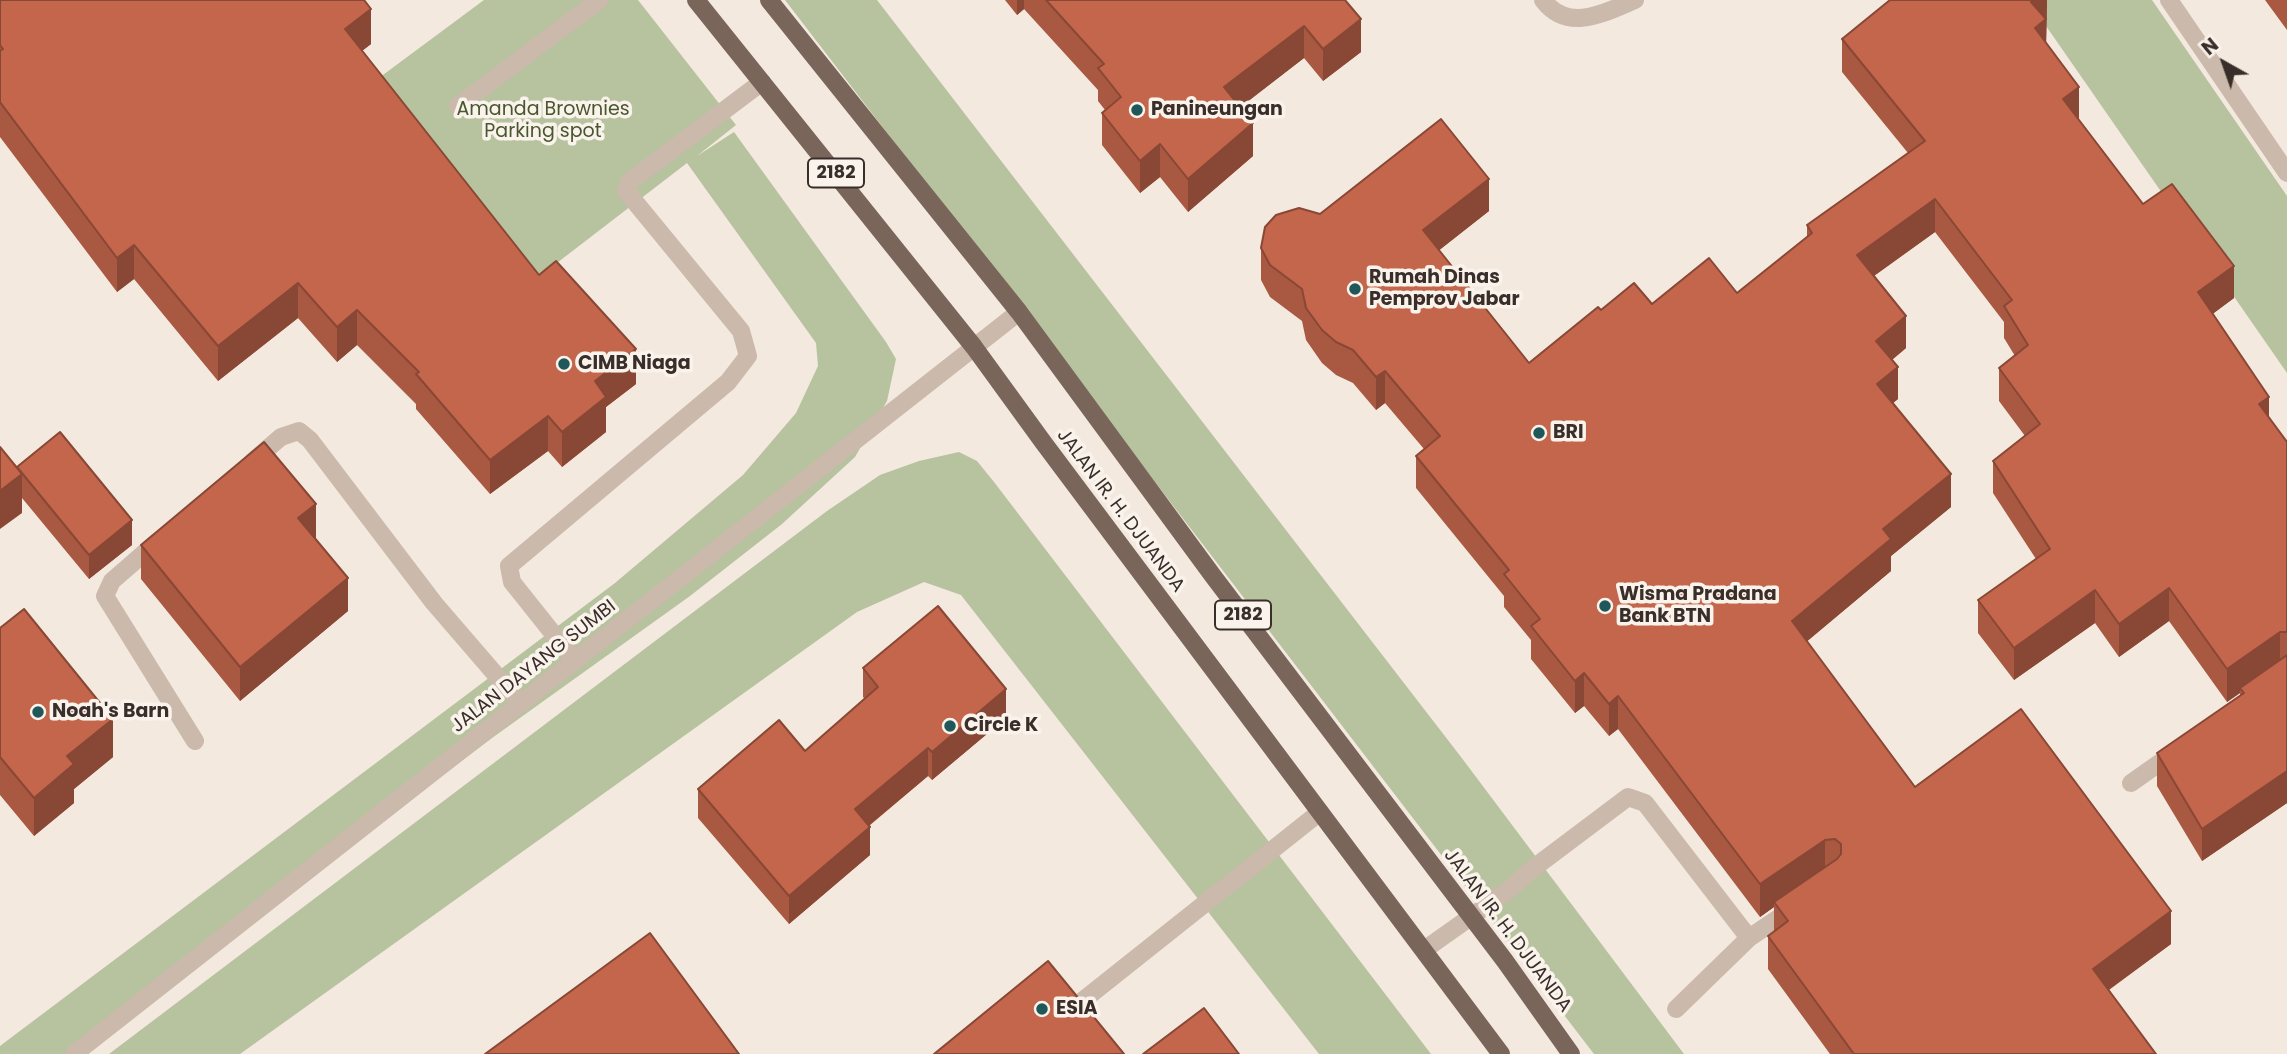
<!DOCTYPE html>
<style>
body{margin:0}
#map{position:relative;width:2287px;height:1054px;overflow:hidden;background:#f3e9df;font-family:Poppins,sans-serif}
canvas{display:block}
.north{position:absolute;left:2189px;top:28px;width:70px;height:70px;-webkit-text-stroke:5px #faf3ec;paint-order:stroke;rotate:320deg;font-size:19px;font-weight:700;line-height:28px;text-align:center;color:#392e2a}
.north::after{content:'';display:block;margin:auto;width:24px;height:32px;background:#392e2a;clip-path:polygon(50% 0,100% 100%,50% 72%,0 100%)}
</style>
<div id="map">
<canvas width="2287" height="1054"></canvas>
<div class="north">N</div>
</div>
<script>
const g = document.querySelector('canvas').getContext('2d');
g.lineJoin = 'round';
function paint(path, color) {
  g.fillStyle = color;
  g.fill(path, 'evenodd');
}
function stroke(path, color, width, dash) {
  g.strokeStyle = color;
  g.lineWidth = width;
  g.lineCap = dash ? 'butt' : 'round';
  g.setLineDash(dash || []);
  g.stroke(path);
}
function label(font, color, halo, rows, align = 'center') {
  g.font = font + ' Poppins,sans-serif';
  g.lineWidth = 7;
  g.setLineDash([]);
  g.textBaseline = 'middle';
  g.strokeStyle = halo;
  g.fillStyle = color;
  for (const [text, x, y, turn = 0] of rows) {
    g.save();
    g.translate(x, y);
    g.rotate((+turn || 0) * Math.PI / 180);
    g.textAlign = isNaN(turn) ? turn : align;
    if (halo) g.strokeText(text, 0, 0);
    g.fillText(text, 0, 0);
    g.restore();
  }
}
paint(new Path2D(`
 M 484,0 L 638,0 L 736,125 L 697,156 L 734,132 L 886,342 L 896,359 L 887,401 L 855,457 L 782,524 L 690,596 L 492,738 L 75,1054 L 0,1054 L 0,1046 L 615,583 L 743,475 L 796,413 L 818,366 L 816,343 L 687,163 L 523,289 L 364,89 Z
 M 785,0 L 877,0 L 1461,757 L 1684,1054 L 1594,1054 Z
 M 2028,0 L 2152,0 L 2287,196 L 2287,373 Z
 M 959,452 L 977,461 L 994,482 L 1431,1054 L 1319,1054 L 961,595 L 924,582 L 857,612 L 240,1054 L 109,1054 L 827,511 L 880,475 L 919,461 Z`), '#b7c29f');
stroke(new Path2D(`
 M 1543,0 C 1568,33 1604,13 1635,0
 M 2169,0 L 2287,173
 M 458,106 L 599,0
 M 252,462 L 281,437 L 299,431 L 310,440 L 434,603 L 521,704
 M 158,541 L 112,581 L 105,596 L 195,741
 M 575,661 L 512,582 L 509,566 L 728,382 L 748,356 L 741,331 L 626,191 L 629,182 L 762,82
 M 2131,783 L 2175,752
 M 1749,938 L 1792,909
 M 1424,950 L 1510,889 L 1531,870 L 1628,797 L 1645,803 L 1749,938 L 1676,1009
 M 1081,1002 L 1320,812
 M 74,1054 L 1019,312`), '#cbb9ab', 18);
stroke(new Path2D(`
 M 696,0 L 974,347 L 1043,442 L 1501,1054
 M 769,0 L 1019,312 L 1213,576 L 1505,961 L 1571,1054`), '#7a655b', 18);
paint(new Path2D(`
 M 0,0 L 371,44 L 362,51 L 539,275 L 636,384 L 606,407 L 606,432 L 562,467 L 548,451 L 490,494 L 416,409 L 416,404 L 357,345 L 337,362 L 298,318 L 218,381 L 134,279 L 117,292 L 0,137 Z
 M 1005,0 L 1345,0 L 1361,52 L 1323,81 L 1304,58 L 1240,107 L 1253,156 L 1188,212 L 1160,177 L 1140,193 L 1102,145 L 1102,113 L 1105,110 L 1098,101 L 1098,90 L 1024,9 L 1017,15 Z
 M 2047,0 L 2046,42 L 2079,120 L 2143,204 L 2234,298 L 2212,314 L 2269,418 L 2287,442 L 2287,803 L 2202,861 L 2157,786 L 2157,753 L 2240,696 L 2240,693 L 2227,702 L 2169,621 L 2119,657 L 2095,623 L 2014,680 L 1978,633 L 1978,600 L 2036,559 L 1993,493 L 1993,461 L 2025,436 L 1999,401 L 1999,368 L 2015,356 L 2004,338 L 2004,322 L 1935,232 L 1874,276 L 1906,348 L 1892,360 L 1898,399 L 1893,403 L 1951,507 L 1891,556 L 1891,571 L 1807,641 L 1915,787 L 2171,944 L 2109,990 L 2156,1054 L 1830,1054 L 1768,969 L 1768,936 L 1774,932 L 1774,907 L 1760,917 L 1618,729 L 1609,736 L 1584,706 L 1575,713 L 1531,659 L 1531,640 L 1504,607 L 1504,596 L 1416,488 L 1416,456 L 1424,449 L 1385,403 L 1376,410 L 1353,383 L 1336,375 L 1322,363 L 1306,340 L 1302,321 L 1270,297 L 1261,280 L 1261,248 L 1320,214 L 1489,211 L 1439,250 L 1529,363 L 1601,310 L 1737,293 L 1807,237 L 1807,225 L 1908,153 L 1842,72 L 1842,39 Z
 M 2265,0 L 2287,0 L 2287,30 Z
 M 17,468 L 132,545 L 89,579 L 22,498 L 22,513 Z
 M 315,538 L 348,611 L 240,701 L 141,579 L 141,545 Z
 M 0,628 L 113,757 L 74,789 L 74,803 L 34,836 L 0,795 Z
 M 863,668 L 1006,718 L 932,780 L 928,776 L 869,826 L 870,855 L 789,924 L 698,818 L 698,789 L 805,751 L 865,699 L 863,697 Z`), '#a95841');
paint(new Path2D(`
 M 1017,0 L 1024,0 L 1024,9 L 1017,15 Z
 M 2033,0 L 2047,0 L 2046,52 L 2035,61 L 2031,2 Z
 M 371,9 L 371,44 L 345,64 L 345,29 Z
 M 1361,19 L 1361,52 L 1323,81 L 1323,49 Z
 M 1304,26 L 1304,58 L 1224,120 L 1224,87 Z
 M 2079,87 L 2079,119 L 2063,99 Z
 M 1253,123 L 1253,156 L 1188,212 L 1188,179 Z
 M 1160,144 L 1160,177 L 1140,193 L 1140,161 Z
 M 1489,179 L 1489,211 L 1423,263 L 1423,230 Z
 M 1935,199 L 1935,232 L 1857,288 L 1857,255 Z
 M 134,245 L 134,279 L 117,292 L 117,258 Z
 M 2234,266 L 2234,298 L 2198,325 L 2198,292 Z
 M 298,283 L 298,318 L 218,381 L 218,346 Z
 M 357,310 L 357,345 L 337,362 L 337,327 Z
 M 1906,316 L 1906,348 L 1876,373 L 1876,341 Z
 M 636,349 L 636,384 L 606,407 L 606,432 L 562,467 L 562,432 L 595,381 Z
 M 1898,367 L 1898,399 L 1877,416 L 1877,384 Z
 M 1385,371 L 1385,403 L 1376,410 L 1376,377 Z
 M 2269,397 L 2269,429 L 2259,404 Z
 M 548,416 L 548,451 L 490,494 L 490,460 Z
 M 22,474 L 22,513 L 0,529 L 0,491 Z
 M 1951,474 L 1951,507 L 1891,556 L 1891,571 L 1792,654 L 1792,621 L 1883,529 Z
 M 316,504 L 316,538 L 298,552 L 298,518 Z
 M 132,520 L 132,545 L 89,579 L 89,555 Z
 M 348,578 L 348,611 L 240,701 L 240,667 Z
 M 2169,588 L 2169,621 L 2119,657 L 2119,624 Z
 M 2095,590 L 2095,623 L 2014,680 L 2014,648 Z
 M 2280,632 L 2280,665 L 2240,688 L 2240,693 L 2227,702 L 2227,669 Z
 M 1584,673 L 1584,706 L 1575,713 L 1575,681 Z
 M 1006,689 L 1006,718 L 932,780 L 932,752 Z
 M 1618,696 L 1618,729 L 1609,736 L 1609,704 Z
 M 113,719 L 113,757 L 74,789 L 74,803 L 34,836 L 34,798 L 67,756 Z
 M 928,748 L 928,776 L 855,837 L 855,809 Z
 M 2287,771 L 2287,803 L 2202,861 L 2202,829 Z
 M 870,827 L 870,855 L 789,924 L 789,896 Z
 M 1825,840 L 1825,873 L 1774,902 L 1774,907 L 1760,917 L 1760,884 Z
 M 2171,911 L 2171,944 L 2093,1001 L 2093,969 Z`), '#894735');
const building = new Path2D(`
 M 0,0 L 364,0 L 371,9 L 345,29 L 539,275 L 556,261 L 636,349 L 595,381 L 606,397 L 562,432 L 548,416 L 490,460 L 416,374 L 419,372 L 357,310 L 337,327 L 298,283 L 218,346 L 134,245 L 117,258 L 0,102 L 0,51 L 3,49 L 0,45 Z
 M 1046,0 L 1345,0 L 1361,19 L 1323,49 L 1304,26 L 1224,87 L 1253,123 L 1188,179 L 1160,144 L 1140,161 L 1102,113 L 1121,97 L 1098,68 L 1104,64 Z
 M 1890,0 L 2033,0 L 2031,2 L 2046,19 L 2035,28 L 2079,87 L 2063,99 L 2143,204 L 2172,184 L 2234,266 L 2198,292 L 2269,397 L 2259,404 L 2287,442 L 2287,632 L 2280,632 L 2227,669 L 2169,588 L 2119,624 L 2095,590 L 2014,648 L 1978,600 L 2050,549 L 1993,461 L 2040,424 L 1999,368 L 2028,345 L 2004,306 L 2012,300 L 1935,199 L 1857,255 L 1906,316 L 1876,341 L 1898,367 L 1877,384 L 1951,474 L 1883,529 L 1891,539 L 1792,621 L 1915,787 L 2021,709 L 2171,911 L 2093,969 L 2156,1054 L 1854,1054 L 1768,936 L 1788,921 L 1774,902 L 1837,859 L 1841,854 L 1841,844 L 1835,839 L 1825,840 L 1760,884 L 1618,696 L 1609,704 L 1584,673 L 1575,681 L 1531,626 L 1540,619 L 1504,574 L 1509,570 L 1416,456 L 1440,436 L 1385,371 L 1376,377 L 1353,350 L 1336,342 L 1322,330 L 1306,308 L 1302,289 L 1270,265 L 1261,248 L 1265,227 L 1276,215 L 1299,208 L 1320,214 L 1441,119 L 1489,179 L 1423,230 L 1529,363 L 1598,307 L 1601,310 L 1634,283 L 1652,304 L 1709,258 L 1737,293 L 1812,233 L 1807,225 L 1925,141 L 1842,39 Z
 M 60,432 L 132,520 L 89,555 L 17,467 Z
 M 264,442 L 316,504 L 298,518 L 348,578 L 240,667 L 141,545 Z
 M 0,447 L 22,474 L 0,491 Z
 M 938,606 L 1006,689 L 932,752 L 928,748 L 855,809 L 870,827 L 789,896 L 698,789 L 779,720 L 805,751 L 878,687 L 863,668 Z
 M 24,609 L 113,719 L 67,756 L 74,764 L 34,798 L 0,757 L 0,628 Z
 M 2287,655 L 2287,771 L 2202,829 L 2157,753 L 2244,693 L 2240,688 Z
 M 650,933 L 739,1054 L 485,1054 Z
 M 1048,961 L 1124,1054 L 934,1054 Z
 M 1204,1008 L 1239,1054 L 1143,1054 Z`);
paint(building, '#c4664c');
stroke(building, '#894735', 2);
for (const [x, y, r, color] of [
 [1137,110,7,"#20585a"],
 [1355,289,7,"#20585a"],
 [564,364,7,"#20585a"],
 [1539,433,7,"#20585a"],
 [1605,606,7,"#20585a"],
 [38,712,7,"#20585a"],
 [950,726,7,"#20585a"],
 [1042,1009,7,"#20585a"]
]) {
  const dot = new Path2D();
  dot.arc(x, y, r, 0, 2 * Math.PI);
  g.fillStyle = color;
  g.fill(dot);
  stroke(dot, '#faf3ec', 2.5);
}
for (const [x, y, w] of [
 [836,173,56],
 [1243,615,56]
]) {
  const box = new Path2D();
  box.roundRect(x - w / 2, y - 14.5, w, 29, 5);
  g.fillStyle = '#faf3ec';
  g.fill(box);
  stroke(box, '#392e2a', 2);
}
label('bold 18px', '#392e2a', null, [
 ["2182",836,173],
 ["2182",1243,615]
]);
label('19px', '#49572e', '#faf3ec', [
 ["Amanda Brownies",543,110],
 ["Parking spot",543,132]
]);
label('bold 19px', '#392e2a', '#faf3ec', [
 ["Panineungan",1151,110],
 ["Rumah Dinas",1369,278],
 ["Pemprov Jabar",1369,300],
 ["CIMB Niaga",578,364],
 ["BRI",1553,433],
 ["Wisma Pradana",1619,595],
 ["Bank BTN",1619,617],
 ["Noah's Barn",52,712],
 ["Circle K",964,726],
 ["ESIA",1056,1009]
], 'left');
label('19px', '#392e2a', '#faf3ec', [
 ["JALAN IR. H. DJUANDA",1120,511,53],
 ["JALAN DAYANG SUMBI",534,667,-38],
 ["JALAN IR. H. DJUANDA",1507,931,53]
]);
</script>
